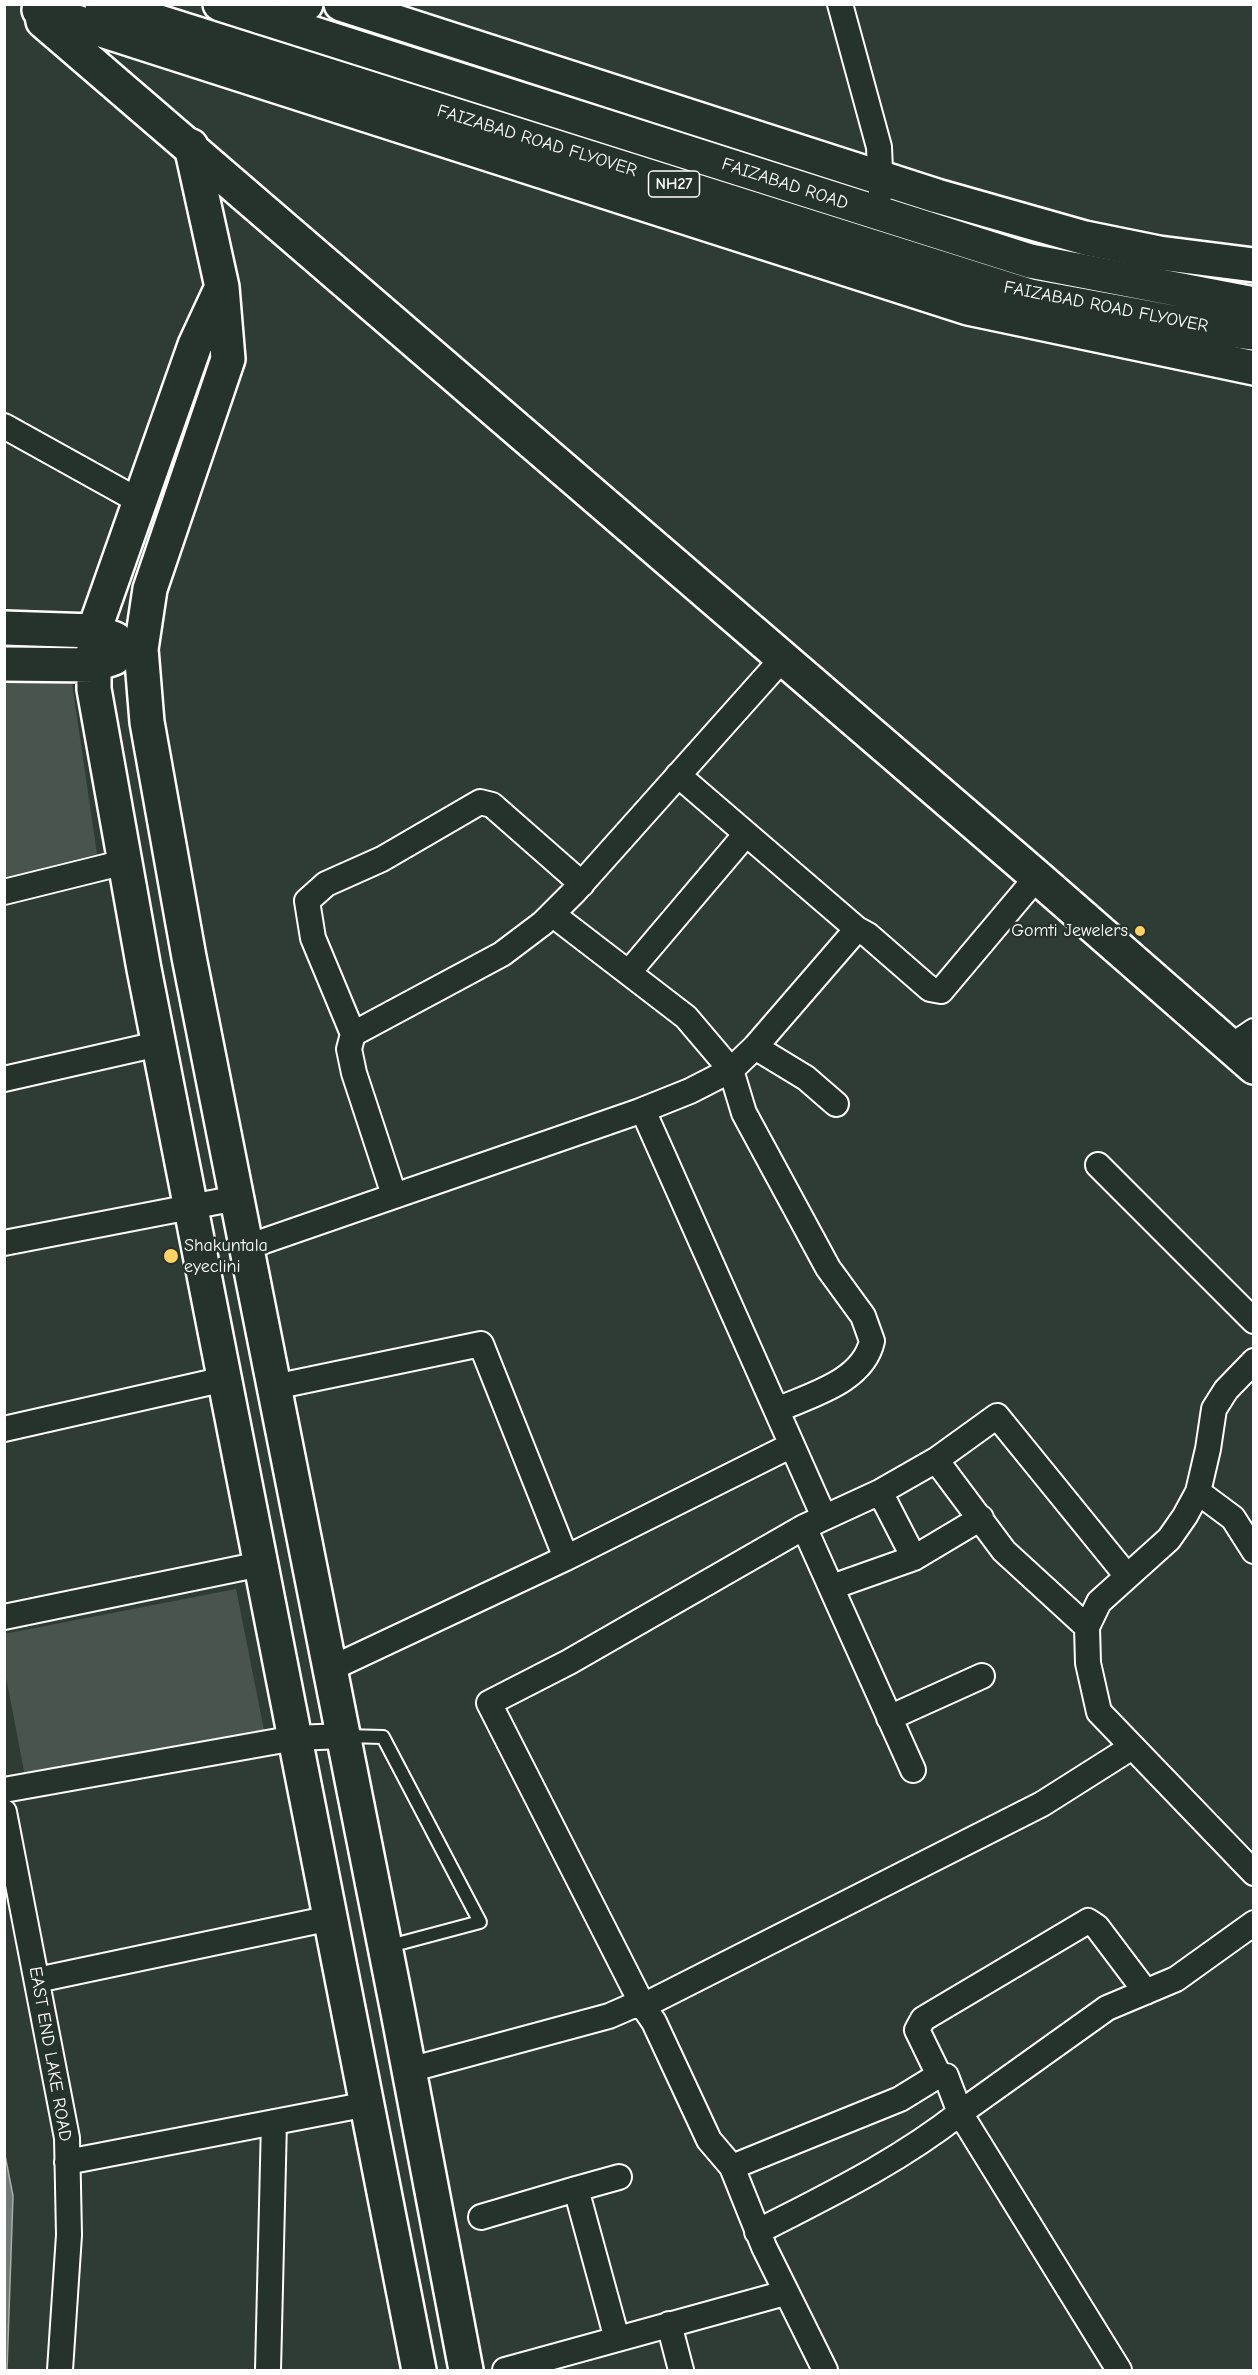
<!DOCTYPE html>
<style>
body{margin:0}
#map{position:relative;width:1258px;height:2375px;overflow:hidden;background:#2f3b35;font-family:"Comic Neue",sans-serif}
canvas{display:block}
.frame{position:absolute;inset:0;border:6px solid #fff;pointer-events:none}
</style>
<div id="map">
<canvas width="1258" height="2375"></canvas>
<div class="frame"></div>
</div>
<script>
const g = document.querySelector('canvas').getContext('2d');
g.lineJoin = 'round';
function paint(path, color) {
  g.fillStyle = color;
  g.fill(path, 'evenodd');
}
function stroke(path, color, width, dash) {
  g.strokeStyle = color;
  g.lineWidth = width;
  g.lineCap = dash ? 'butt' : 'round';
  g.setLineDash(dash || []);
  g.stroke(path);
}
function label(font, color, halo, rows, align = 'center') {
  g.font = font + ' "Comic Neue",sans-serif';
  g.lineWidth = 5;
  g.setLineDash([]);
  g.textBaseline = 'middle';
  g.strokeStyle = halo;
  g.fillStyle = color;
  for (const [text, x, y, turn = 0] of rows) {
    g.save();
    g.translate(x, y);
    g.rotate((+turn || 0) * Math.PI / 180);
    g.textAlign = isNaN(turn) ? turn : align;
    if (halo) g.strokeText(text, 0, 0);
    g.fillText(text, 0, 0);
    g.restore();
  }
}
paint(new Path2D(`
 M 5,682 L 72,683 L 97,854 L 5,878 Z
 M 236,1589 L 264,1730 L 25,1776 L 5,1672 L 4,1634 Z`), '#4a544f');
const water = new Path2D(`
 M 4,2150 L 13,2196 L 7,2370 L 4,2370 Z`);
paint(water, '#707975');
stroke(water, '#a9afac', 1.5);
const lane = new Path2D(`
 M 346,1736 L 383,1737 L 480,1922 L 386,1947`);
const street = new Path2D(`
 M 840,4 L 879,147 L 881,192
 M 4,426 L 139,501
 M 678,775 L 857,929
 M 4,892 L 125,862
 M 552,914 L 686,1017 L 731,1070 L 744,1113 L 828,1268 L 863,1316 L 872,1341 C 863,1382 810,1395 777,1410
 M 629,972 L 746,834
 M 353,1034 L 313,938 L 307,901 L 326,884 L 382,859 L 480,802 L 492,805 L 582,884
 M 1232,1046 L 1254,1031
 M 755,1047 L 806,1078 L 836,1104
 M 4,1079 L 158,1044
 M 640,1111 L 690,1091 L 731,1070 L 755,1047 L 857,929 L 868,935 L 930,989 L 941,991 L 1037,877
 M 1098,1165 L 1254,1321
 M 394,1195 L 354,1073 L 349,1049 L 353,1034 L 502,954 L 543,923 L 575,891 L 783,658
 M 4,1243 L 237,1198
 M 247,1247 L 640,1111 L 645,1115 L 824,1517
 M 1254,1361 L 1226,1390 L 1214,1409 L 1208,1449 L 1198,1492 L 1185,1516 L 1169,1539 L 1099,1602 L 1087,1627 L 1088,1663 L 1099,1712 L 1254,1873
 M 274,1387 L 481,1344 L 566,1558 L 792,1445
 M 4,1429 L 225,1379
 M 936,1460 L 1004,1551 L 1087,1627
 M 880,1492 L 914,1558
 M 1198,1492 L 1233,1518 L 1254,1551
 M 804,1527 L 569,1662 L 489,1703 L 643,2006 L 1042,1804 L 1132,1747
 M 832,1587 L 914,1558 L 981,1518
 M 4,1617 L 261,1564
 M 330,1669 L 566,1558
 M 889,1718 L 982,1676
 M 913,1770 L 804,1527 L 880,1492 L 936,1460 L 997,1416 L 1127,1576
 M 4,1790 L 295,1738 L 343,1736
 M 4,1812 L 67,2138 L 69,2235 L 60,2370
 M 37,1980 L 331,1918
 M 409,2070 L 609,2016 L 632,2006 L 643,2006 L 654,2022 L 709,2140 L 732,2167 L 900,2099 L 939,2075 L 946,2076 L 960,2113 L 1107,2008 L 1176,1979 L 1254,1923
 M 939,2075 L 917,2030 L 923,2019 L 1088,1921 L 1097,1927 L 1146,1992
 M 67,2162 L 368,2104
 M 732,2167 L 764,2247 L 825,2370
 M 576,2189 L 619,2177
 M 481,2217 L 576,2189 L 617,2339
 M 757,2232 C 827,2196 898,2162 960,2113 L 1119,2370
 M 669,2324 L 681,2370
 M 268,2370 L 274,2122
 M 505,2370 L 785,2293`);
const secondary = new Path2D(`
 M 341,4 L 937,196 L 1085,238 L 1159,253 L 1254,265
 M 39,10 L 968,308 L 1254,368
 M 41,11 L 43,21 L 1037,877 L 1254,1067
 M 261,17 L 306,4
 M 191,146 L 222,287 L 228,359 L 150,589 L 141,649 L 147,722 L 189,957 L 398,2012 L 466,2370
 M 221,289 L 195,345 L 94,631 L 94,689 L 144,969 L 419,2370
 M 4,628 L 94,631 L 115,639
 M 4,664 L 94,665 L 114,658`);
const highway = new Path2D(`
 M 102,4 L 1030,296 L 1194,326 L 1254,333
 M 220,4 L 1030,261 L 1254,304`);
stroke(lane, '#fff', 16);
stroke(street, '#fff', 28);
stroke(secondary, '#fff', 38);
stroke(highway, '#fff', 38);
stroke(lane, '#26332d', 12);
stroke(street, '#26332d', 24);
stroke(secondary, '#26332d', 33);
stroke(highway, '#26332d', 33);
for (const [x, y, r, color] of [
 [1140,931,6,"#ffd166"],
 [171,1256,8,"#ffd166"]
]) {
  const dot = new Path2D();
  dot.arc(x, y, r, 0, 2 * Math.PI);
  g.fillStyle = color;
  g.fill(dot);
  stroke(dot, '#26332d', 2);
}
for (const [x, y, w] of [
 [674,184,51]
]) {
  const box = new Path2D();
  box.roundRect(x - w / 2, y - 13, w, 26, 4.5);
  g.fillStyle = '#26332d';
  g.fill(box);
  stroke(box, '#fff', 1.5);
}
label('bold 16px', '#fff', null, [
 ["NH27",674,184]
]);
label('18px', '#fff', '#26332d', [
 ["FAIZABAD ROAD FLYOVER",537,141,17],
 ["FAIZABAD ROAD",785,184,18],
 ["FAIZABAD ROAD FLYOVER",1106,307,11],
 ["EAST END LAKE ROAD",50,2054,80]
]);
label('18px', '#fff', '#26332d', [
 ["Gomti Jewelers",1128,931],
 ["Shakuntala",184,1246,"left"],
 ["eyeclini",184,1267,"left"]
], 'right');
</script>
